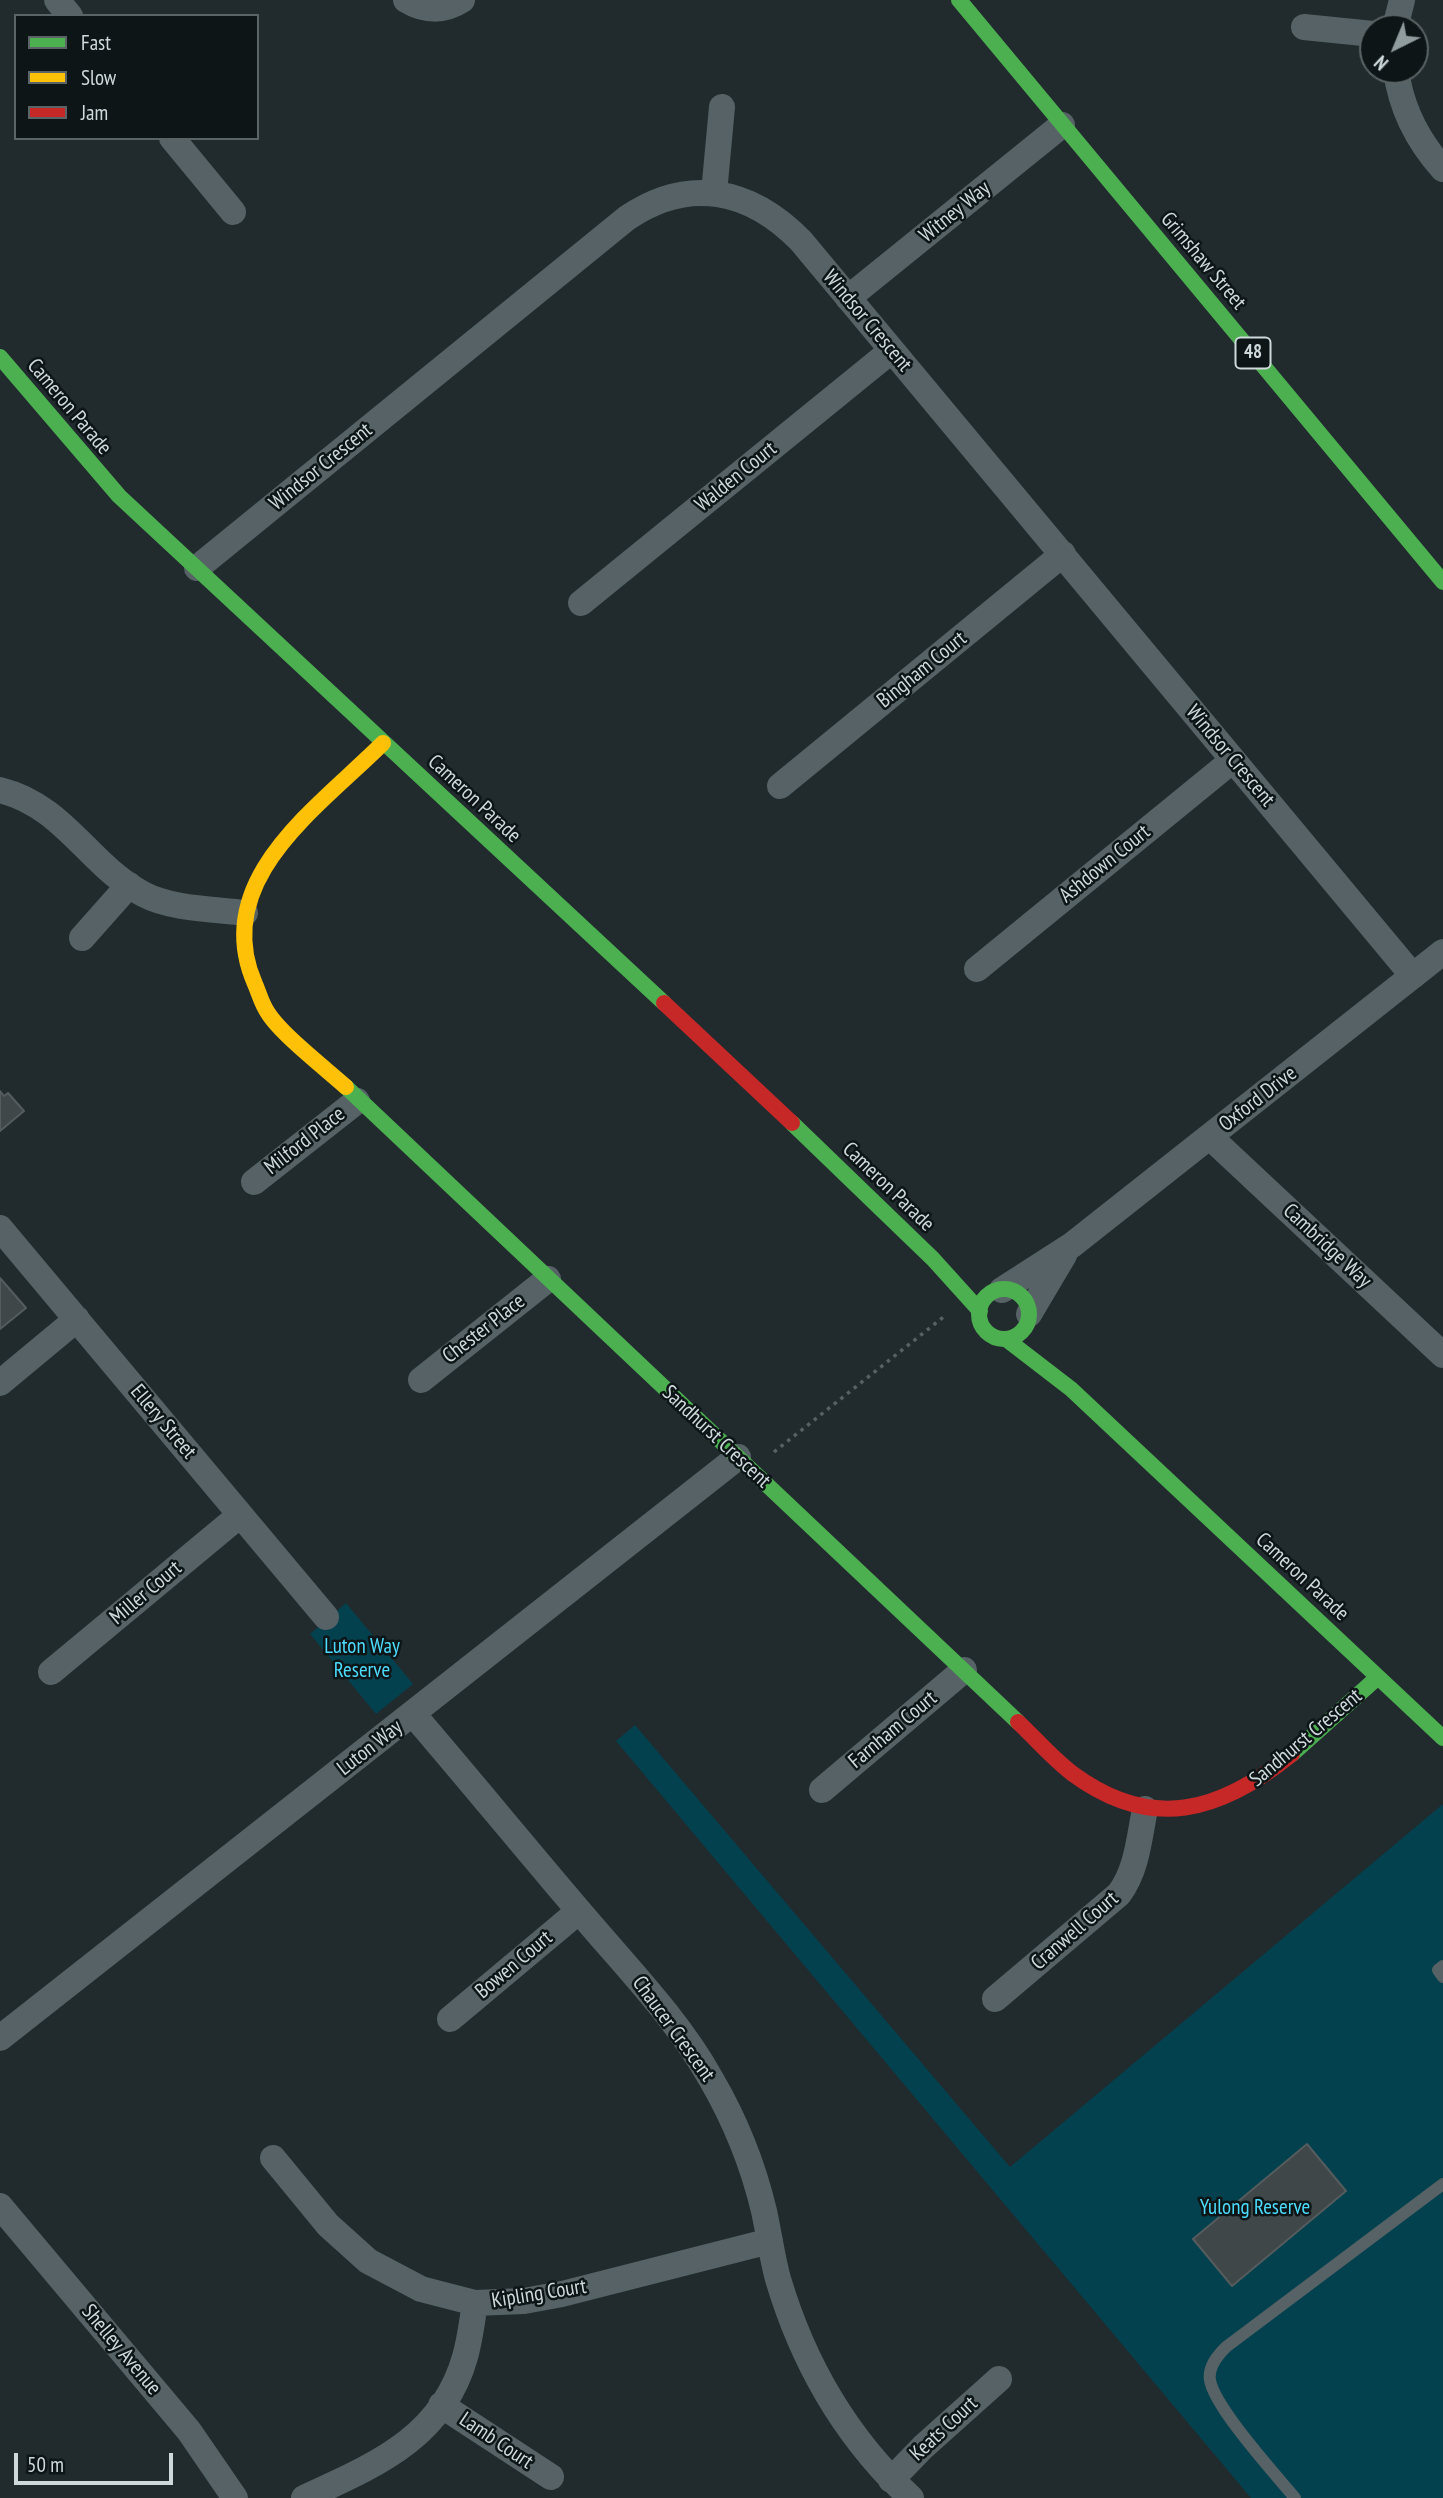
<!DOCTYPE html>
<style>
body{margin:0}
#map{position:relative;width:1443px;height:2498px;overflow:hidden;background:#212b2e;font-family:"PT Sans Narrow",sans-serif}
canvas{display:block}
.legend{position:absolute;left:14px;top:14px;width:245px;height:126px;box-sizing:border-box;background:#0d1517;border:2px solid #5a6366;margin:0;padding:9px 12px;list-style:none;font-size:21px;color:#ced9dc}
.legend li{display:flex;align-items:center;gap:14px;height:35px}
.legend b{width:35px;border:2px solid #5a6366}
.north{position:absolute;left:1359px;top:14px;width:70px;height:70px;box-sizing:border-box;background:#0d1517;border:2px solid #5a6366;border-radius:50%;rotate:223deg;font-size:19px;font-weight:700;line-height:28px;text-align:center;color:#ced9dc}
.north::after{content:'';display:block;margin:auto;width:24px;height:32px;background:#919c9f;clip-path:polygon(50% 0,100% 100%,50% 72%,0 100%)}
.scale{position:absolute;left:14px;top:2453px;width:159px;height:32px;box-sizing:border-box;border:4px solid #ced9dc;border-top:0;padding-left:9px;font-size:21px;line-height:24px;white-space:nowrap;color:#ced9dc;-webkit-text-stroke:5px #0d1517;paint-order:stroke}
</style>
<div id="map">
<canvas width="1443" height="2498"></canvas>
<ul class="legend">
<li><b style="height:9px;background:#4caf50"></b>Fast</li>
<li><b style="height:9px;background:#ffc107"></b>Slow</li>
<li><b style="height:9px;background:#c62828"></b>Jam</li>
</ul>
<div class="north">N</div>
<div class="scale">50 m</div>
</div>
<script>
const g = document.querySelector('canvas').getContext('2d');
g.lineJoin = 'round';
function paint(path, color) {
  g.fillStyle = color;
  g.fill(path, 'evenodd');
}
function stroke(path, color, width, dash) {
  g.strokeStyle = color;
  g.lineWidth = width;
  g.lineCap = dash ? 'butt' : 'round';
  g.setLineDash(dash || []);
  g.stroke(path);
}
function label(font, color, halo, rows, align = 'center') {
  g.font = font + ' "PT Sans Narrow",sans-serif';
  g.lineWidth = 5;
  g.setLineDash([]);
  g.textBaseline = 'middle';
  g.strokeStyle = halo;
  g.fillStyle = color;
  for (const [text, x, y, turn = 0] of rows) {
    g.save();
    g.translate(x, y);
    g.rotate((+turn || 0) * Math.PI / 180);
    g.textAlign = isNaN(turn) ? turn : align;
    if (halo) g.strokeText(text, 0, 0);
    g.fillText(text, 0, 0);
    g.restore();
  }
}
paint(new Path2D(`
 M 346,1603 L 413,1684 L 376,1714 L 310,1634 Z
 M 635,1725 L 1010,2167 L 1443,1804 L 1443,2498 L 1251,2498 L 616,1741 Z`), '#04414e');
const building = new Path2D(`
 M 0,1091 L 4,1096 L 8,1093 L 24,1111 L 0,1131 Z
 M 0,1278 L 26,1308 L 0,1329 Z
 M 1307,2144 L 1346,2191 L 1232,2286 L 1193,2239 Z`);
paint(building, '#3f4749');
stroke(building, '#545c5e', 2);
stroke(new Path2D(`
 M 774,1452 L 946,1315`), '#576164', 3.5, [3.5, 5]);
stroke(new Path2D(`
 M 1443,1966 L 1438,1970 L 1443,1977
 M 1295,2498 C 1276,2475 1214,2407 1210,2380 C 1208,2367 1217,2356 1226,2347 L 1443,2184`), '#566265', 12);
stroke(new Path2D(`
 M 57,0 L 70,16
 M 406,0 C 424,11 444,12 462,0
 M 1304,27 L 1373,34
 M 1395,28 L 1402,0
 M 1396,70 C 1401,109 1417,140 1443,169
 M 172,138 L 233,212
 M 714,193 L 722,107
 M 848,298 L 1062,125
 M 197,568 L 627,218 C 689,176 750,189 801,241 L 1413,976
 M 581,603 L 891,351
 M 780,786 L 1063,554
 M 0,790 C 65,806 89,866 143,894 C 171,909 213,909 245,913
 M 82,938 L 129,885
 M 977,969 L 1233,760
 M 1210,1137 L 1443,1355
 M 254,1182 L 357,1101
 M 0,1228 L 326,1617
 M 1002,1290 L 1072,1245 L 1443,952
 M 1029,1314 L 1064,1255
 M 421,1380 L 548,1279
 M 0,1383 L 77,1319
 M 51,1672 L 240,1515
 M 413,1714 C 473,1784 531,1855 591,1925 C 633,1974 679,2022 711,2079 C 735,2120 753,2165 764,2211 C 769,2234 772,2257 778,2279 C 803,2363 846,2438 911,2498
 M 822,1790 L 964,1670
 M 995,1999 L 1119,1894 C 1137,1870 1139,1839 1145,1809
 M 450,2019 L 579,1911
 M 0,2038 L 738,1457
 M 273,2158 L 328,2225 L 368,2261 L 421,2289 L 475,2303 L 524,2301 L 562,2294 L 770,2241
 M 0,2206 L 189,2431 L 235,2498
 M 441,2405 L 551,2477
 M 891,2480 L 923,2447 L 999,2379
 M 304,2498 C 373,2466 442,2439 465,2357 C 470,2340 472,2321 475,2303`), '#566265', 26);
stroke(new Path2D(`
 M 959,0 L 1443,582
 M 0,357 L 119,496 L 664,1003
 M 346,1087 L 1018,1722
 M 792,1123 L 933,1259 L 980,1311
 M979 1314a25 25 0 1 1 50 0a25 25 0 1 1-50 0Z
 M 1006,1339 L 1071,1389 L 1443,1738
 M 1292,1754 L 1378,1677`), '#4caf50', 16);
stroke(new Path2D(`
 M 346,1087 C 326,1069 281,1034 268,1013 C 262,1005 259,993 255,984 C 209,880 319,807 383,743`), '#ffc107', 16);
stroke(new Path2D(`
 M 664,1003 L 792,1123
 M 1018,1722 C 1036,1739 1053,1759 1073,1774 C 1152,1832 1220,1812 1292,1754`), '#c62828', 16);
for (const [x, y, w] of [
 [1253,353,35]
]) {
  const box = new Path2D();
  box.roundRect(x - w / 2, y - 15.5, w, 31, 5);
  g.fillStyle = '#0d1517';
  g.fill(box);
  stroke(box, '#ced9dc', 2);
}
label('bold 19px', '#ced9dc', null, [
 ["48",1253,353]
]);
label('21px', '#ced9dc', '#0d1517', [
 ["Witney Way",955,212,-39],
 ["Grimshaw Street",1203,261,50],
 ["Windsor Crescent",867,321,50],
 ["Cameron Parade",69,407,50],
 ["Windsor Crescent",321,467,-39],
 ["Walden Court",736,477,-39],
 ["Bingham Court",922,670,-39],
 ["Windsor Crescent",1230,756,50],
 ["Cameron Parade",474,799,43],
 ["Ashdown Court",1105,864,-39],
 ["Oxford Drive",1258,1099,-38],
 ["Milford Place",305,1141,-38],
 ["Cameron Parade",888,1187,44],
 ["Cambridge Way",1327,1246,43],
 ["Chester Place",484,1329,-38],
 ["Ellery Street",163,1422,50],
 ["Sandhurst Crescent",716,1437,43],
 ["Cameron Parade",1302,1577,43],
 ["Miller Court",146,1593,-40],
 ["Farnham Court",893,1730,-40],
 ["Sandhurst Crescent",1306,1738,-40],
 ["Luton Way",370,1748,-38],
 ["Cranwell Court",1075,1931,-41],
 ["Bowen Court",514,1965,-40],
 ["Chaucer Crescent",673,2029,54],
 ["Kipling Court",539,2294,-9],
 ["Shelley Avenue",121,2350,50],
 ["Keats Court",944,2429,-43],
 ["Lamb Court",496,2441,34]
]);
label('21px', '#4ddbfc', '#0d1517', [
 ["Luton Way",362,1647],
 ["Reserve",362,1671],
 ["Yulong Reserve",1255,2208]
]);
</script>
